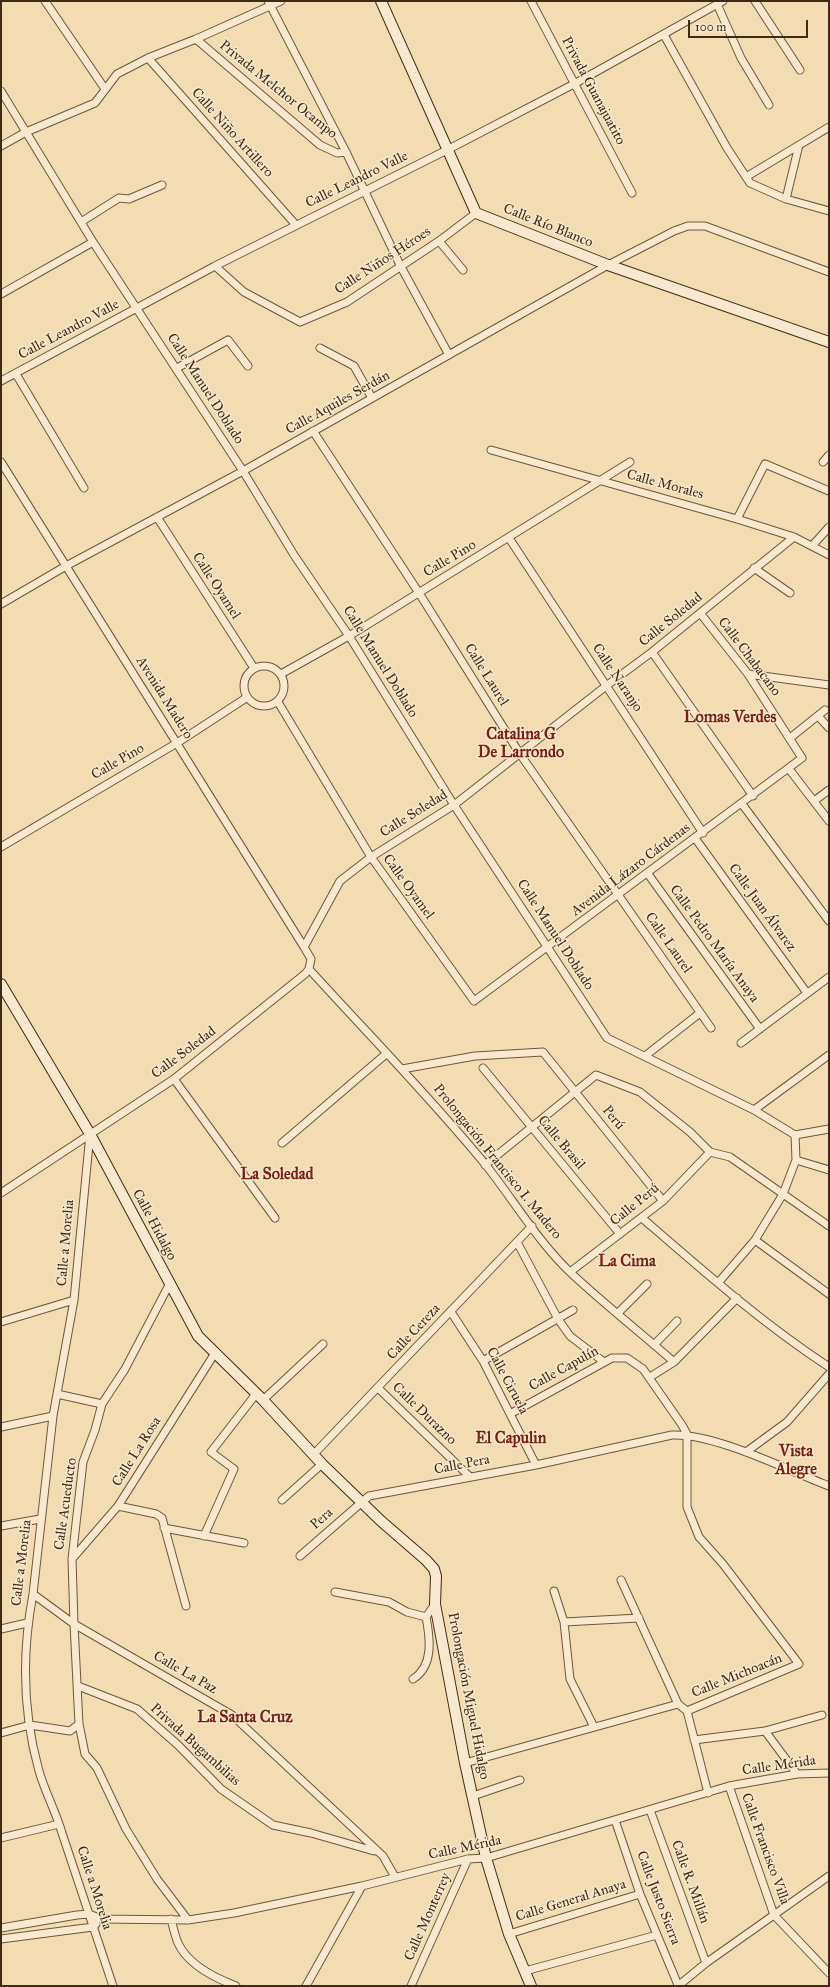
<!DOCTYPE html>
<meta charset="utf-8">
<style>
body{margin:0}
#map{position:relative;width:830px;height:1987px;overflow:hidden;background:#f4dcb2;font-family:"IM FELL Great Primer",serif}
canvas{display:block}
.frame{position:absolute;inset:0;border:2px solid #3f2b12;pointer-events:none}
.scale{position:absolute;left:688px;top:20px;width:120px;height:18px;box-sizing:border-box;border:2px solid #3f2b12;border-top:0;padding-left:5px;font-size:12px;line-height:14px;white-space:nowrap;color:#3f2b12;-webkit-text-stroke:3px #f8e8cd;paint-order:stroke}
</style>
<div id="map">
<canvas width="830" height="1987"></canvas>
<div class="frame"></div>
<div class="scale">100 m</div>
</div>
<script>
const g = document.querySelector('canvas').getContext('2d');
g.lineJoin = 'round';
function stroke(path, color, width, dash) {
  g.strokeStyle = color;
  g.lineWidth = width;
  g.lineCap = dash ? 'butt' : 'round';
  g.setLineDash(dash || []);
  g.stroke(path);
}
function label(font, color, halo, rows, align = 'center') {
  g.font = font + ' "IM FELL Great Primer",serif';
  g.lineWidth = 3;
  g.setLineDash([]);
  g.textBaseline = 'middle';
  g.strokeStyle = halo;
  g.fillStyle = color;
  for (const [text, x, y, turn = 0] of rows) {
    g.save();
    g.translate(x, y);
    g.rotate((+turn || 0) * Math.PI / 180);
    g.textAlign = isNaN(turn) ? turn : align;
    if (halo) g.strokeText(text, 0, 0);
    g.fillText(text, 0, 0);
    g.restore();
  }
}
const street = new Path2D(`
 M 45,1 L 105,89
 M 268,1 L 346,152 L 400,265 L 449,355
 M 531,1 L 632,193
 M 755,1 L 800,70
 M 717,4 L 741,58 L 769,105
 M 664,35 L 727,148 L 750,183 L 786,199 L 829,211
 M 196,39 L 320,145 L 337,153 L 346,152
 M 148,58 L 296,225
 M 1,91 L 93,242 L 243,471 L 294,555 L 349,636 L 454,805 L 607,1038 L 754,1110 L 795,1135 L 829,1129
 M 1,146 L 26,132 L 95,103 L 117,74 L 148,58 L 196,39 L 281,1
 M 746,177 L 829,127
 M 786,199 L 799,145
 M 81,222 L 119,198 L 129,199 L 162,185
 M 439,241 L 463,270
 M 215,266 L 244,292 L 300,322 L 347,302 L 439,241 L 476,213
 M 1,294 L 93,242
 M 320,348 L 354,366 L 372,398
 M 177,368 L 228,340 L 248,366
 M 16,374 L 84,488
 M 1,381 L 215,266 L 447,150 L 574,84 L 723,1
 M 313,431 L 419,593 L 520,754 L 711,1028
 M 491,450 L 737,519 L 794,537 L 829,555
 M 1,462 L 304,947
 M 823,462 L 829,455
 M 157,517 L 254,668
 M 737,519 L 765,464 L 829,491
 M 509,538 L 703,833
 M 812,546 L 829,527
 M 754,568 L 790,593
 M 1,604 L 66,566 L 243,471 L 608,265 L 674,231 L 688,226 L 705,226 L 829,272
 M 652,652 L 753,796
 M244 686a20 20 0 1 1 40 0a20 20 0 1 1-40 0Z
 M 281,674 L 349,636 L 630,462
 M 748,674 L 829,685
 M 278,702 L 371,857 L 474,1001 L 802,758 L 748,674 L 700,613
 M 818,716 L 829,728
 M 790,738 L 825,710
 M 789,769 L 829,821
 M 814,801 L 829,790
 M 742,804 L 829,921
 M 695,838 L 807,993
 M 1,847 L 177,743 L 246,698
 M 648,874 L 760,1029
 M 309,969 C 368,1034 429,1096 485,1164 C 513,1199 538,1242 571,1273 C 604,1304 640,1332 674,1362
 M 741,1043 L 829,977
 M 645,1056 L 700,1013
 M 483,1068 L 620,1234
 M 402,1069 L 475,1056 L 543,1052 L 663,1201
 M 174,1079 L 275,1218
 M 754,1110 L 829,1055
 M 90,1134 L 74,1300 L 53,1416 L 33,1594 C 22,1652 23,1714 39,1771 C 45,1792 56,1812 62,1833 C 79,1884 96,1935 113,1986
 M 282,1143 L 386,1054
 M 796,1160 L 829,1170
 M 485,1165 L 596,1075 L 640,1092 L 690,1132 L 710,1152 L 730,1157 L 829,1226
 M 1,1193 L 174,1079 L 305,974 L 309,969 L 311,959 L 304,947 L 340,881 L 371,857 L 454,805 L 606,686 L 652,652 L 794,537
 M 642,1218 C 702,1270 762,1323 829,1367
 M 755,1240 L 829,1294
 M 517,1242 L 558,1319 L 570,1336 L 604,1362
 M 570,1272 L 663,1201 L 710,1152
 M 170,1283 L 125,1369 L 102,1404 L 95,1430 L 83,1462 L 72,1559 L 74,1624 L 79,1724 L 85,1754 L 97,1768 L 126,1829 L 157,1879 L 188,1920
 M 718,1283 L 755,1240 L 783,1194 L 796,1160 L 795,1135
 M 451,1312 L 483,1361 L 536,1465
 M 618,1313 L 647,1284
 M 1,1322 L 74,1300
 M 654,1345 L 677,1321
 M 483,1361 L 573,1310
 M 650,1377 L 674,1362 L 737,1298
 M 378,1388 L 469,1476
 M 57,1394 L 102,1404
 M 263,1400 L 323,1344
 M 1,1427 L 53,1416
 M 746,1452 L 787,1422 L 829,1374
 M 313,1455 L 532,1226
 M 282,1500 L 322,1464
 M 118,1506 L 156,1514 L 162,1518 L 186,1606
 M 1,1526 L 40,1519
 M 164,1528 L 244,1543
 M 204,1536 L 234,1469 L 211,1452 L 256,1394
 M 300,1556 L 369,1496 L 536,1465 L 672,1435 C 715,1433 787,1470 829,1486
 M 72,1559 L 118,1506 L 215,1353
 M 621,1580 L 678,1704
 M 554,1591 L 564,1622 L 570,1679 L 594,1727
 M 335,1592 L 389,1602 L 407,1612 L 426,1617
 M 33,1594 L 74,1624 L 232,1715 L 383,1856 L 395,1877
 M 564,1622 L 639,1618
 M 1,1629 L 27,1623
 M 413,1679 C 434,1666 430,1638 426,1617 L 435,1604
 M 78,1686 L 137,1709 L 178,1745 L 221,1789 L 273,1825 L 311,1833 L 374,1851
 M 687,1711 L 708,1793
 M 765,1731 L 797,1774
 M 1,1733 L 30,1725 L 70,1731 L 79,1724
 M 694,1740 L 765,1731 L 822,1715
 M 465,1763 L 678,1704 L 687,1711 L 799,1664 L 723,1564 L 699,1537 L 687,1507 L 687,1434 L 682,1425 L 643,1369 L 627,1358 L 612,1358 L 510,1414
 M 729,1786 L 774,1915 L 829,1973
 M 473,1796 L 520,1780
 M 650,1810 L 706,1963
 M 615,1820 L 640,1894 L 678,1985
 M 1,1838 L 59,1824
 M 171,1919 C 173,1927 175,1936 178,1943 C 188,1965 215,1978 236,1986
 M 1,1928 L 77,1915 L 89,1914 L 101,1919 L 188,1920 L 234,1913 L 362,1886 L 468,1859 L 486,1858 L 729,1786 L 797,1774 L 829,1773
 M 509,1934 L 640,1894
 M 1,1939 L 93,1927 L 96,1924
 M 525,1971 L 657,1935
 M 306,1986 L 362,1886
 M 411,1986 L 468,1859
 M 678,1986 L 706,1963 L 829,1876`);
const secondary = new Path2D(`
 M 381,1 L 476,213 L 608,265 L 829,342
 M 1,984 L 90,1134 L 198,1336 L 263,1400 L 322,1464 L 381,1521 L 426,1560 L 434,1569 L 436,1576 L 435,1604 L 465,1763 L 486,1858 L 509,1934 L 531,1986`);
stroke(street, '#6c573a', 9);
stroke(secondary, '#3f2b12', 12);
stroke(street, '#f8e8cd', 7);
stroke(secondary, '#f8e8cd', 10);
label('14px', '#3f2b12', '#f8e8cd', [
 ["Privada Melchor Ocampo",278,90,39],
 ["Privada Guanajuatito",593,91,62],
 ["Calle Niño Artillero",232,133,48],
 ["Calle Leandro Valle",357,180,-26],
 ["Calle Río Blanco",548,226,22],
 ["Calle Niños Héroes",383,261,-33],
 ["Calle Leandro Valle",69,330,-28],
 ["Calle Manuel Doblado",205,389,57],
 ["Calle Aquiles Serdán",338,403,-29],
 ["Calle Morales",665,485,15],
 ["Calle Pino",450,559,-31],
 ["Calle Oyamel",216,586,57],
 ["Calle Soledad",671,620,-39],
 ["Calle Chabacano",749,657,53],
 ["Calle Manuel Doblado",380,662,58],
 ["Calle Laurel",486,675,58],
 ["Calle Naranjo",617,678,56],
 ["Avenida Madero",164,698,58],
 ["Calle Pino",118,762,-30],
 ["Calle Soledad",414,814,-32],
 ["Avenida Lázaro Cárdenas",631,870,-37],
 ["Calle Oyamel",408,887,54],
 ["Calle Juan Álvarez",762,908,54],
 ["Calle Manuel Doblado",555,935,57],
 ["Calle Laurel",668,943,55],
 ["Calle Pedro María Anaya",714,944,54],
 ["Calle Soledad",184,1053,-37],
 ["Perú",613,1118,51],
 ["Calle Brasil",561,1143,50],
 ["Prolongación Francisco I. Madero",497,1162,51],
 ["Calle Perú",635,1205,-39],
 ["Calle Hidalgo",154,1225,62],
 ["Calle a Morelia",66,1243,-85],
 ["Calle Cereza",414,1332,-47],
 ["Calle Capulín",564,1369,-29],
 ["Calle Ciruela",507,1381,62],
 ["Calle Durazno",424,1414,44],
 ["Calle La Rosa",137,1452,-58],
 ["Calle Pera",462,1465,-11],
 ["Calle Acueducto",66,1504,-82],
 ["Pera",322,1519,-41],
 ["Calle a Morelia",22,1563,-83],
 ["Calle La Paz",185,1673,30],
 ["Calle Michoacán",737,1676,-22],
 ["Prolongación Miguel Hidalgo",468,1696,79],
 ["Privada Bugambilias",195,1745,42],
 ["Calle Mérida",779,1766,-8],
 ["Calle Mérida",465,1848,-12],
 ["Calle Francisco Villa",765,1849,70],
 ["Calle R. Millán",690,1882,70],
 ["Calle a Morelia",94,1888,72],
 ["Calle Justo Sierra",658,1898,69],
 ["Calle General Anaya",571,1901,-17],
 ["Calle Monterrey",428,1917,-66]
]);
label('bold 16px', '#7a1f14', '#f8e8cd', [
 ["Lomas Verdes",730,718],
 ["Catalina G",521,735],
 ["De Larrondo",521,753],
 ["La Soledad",277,1175],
 ["La Cima",627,1262],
 ["El Capulin",511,1439],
 ["Vista",796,1452],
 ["Alegre",796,1470],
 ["La Santa Cruz",245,1718]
]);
</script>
